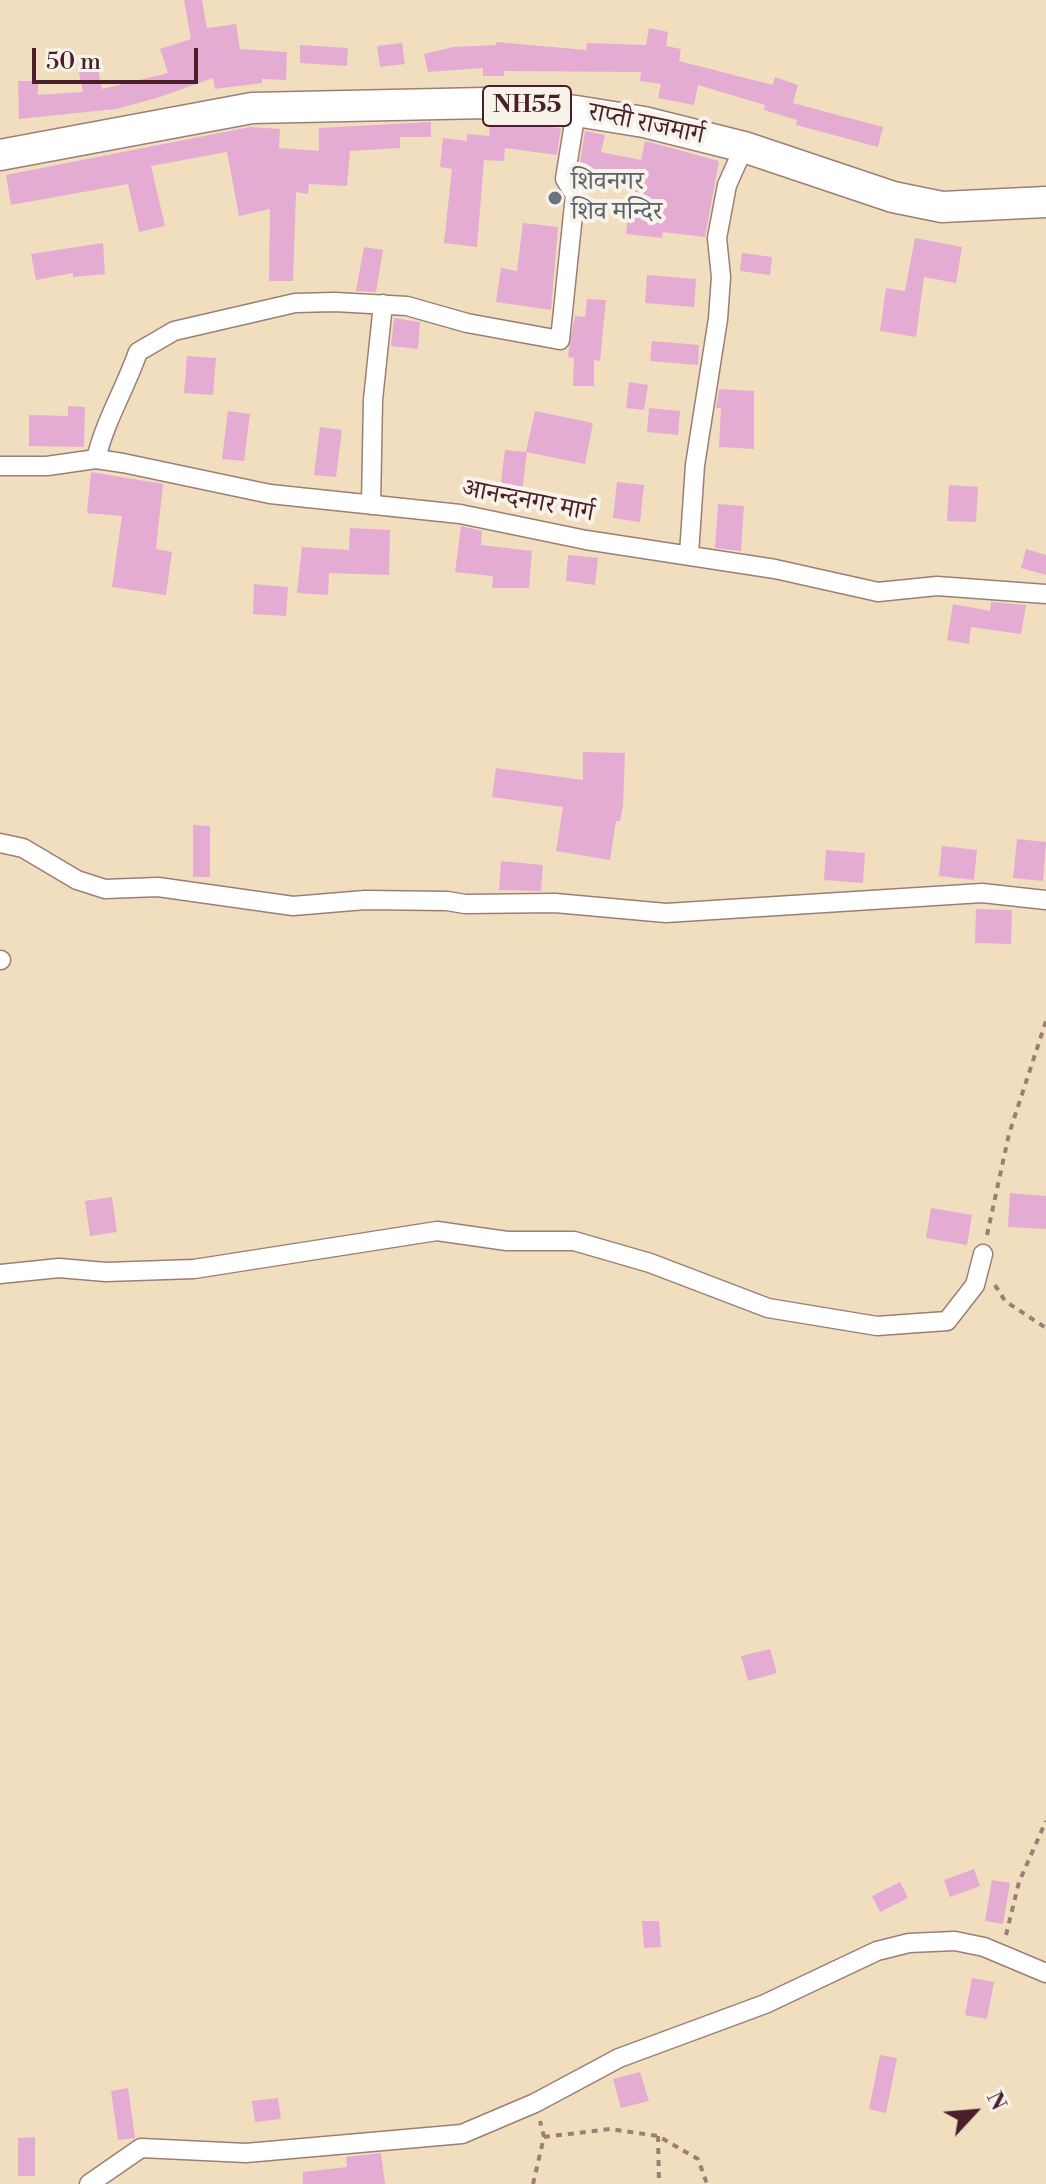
<!DOCTYPE html>
<meta charset="utf-8">
<style>
body{margin:0}
#map{position:relative;width:1046px;height:2184px;overflow:hidden;background:#f0debf;font-family:"Libre Bodoni",serif}
canvas{display:block}
.north{position:absolute;left:934px;top:2072px;width:80px;height:80px;-webkit-text-stroke:6px #f7f3e8;paint-order:stroke;rotate:64deg;font-size:22px;font-weight:700;line-height:32px;text-align:center;color:#4a1f2b}
.north::after{content:'';display:block;margin:auto;width:28px;height:36px;background:#4a1f2b;clip-path:polygon(50% 0,100% 100%,50% 72%,0 100%)}
.scale{position:absolute;left:32px;top:48px;width:166px;height:36px;box-sizing:border-box;border:4px solid #4a1f2b;border-top:0;padding-left:10px;font-size:24px;line-height:28px;white-space:nowrap;color:#4a1f2b;-webkit-text-stroke:6px #f7f3e8;paint-order:stroke}
</style>
<div id="map">
<canvas width="1046" height="2184"></canvas>
<div class="north">N</div>
<div class="scale">50 m</div>
</div>
<script>
const g = document.querySelector('canvas').getContext('2d');
g.lineJoin = 'round';
function paint(path, color) {
  g.fillStyle = color;
  g.fill(path, 'evenodd');
}
function stroke(path, color, width, dash) {
  g.strokeStyle = color;
  g.lineWidth = width;
  g.lineCap = dash ? 'butt' : 'round';
  g.setLineDash(dash || []);
  g.stroke(path);
}
function label(font, color, halo, rows, align = 'center') {
  g.font = font + ' "Libre Bodoni","Noto Serif Devanagari",serif';
  g.lineWidth = 8;
  g.setLineDash([]);
  g.textBaseline = 'middle';
  g.strokeStyle = halo;
  g.fillStyle = color;
  for (const [text, x, y, turn = 0] of rows) {
    g.save();
    g.translate(x, y);
    g.rotate((+turn || 0) * Math.PI / 180);
    g.textAlign = isNaN(turn) ? turn : align;
    if (halo) g.strokeText(text, 0, 0);
    g.fillText(text, 0, 0);
    g.restore();
  }
}
paint(new Path2D(`
 M 184,0 L 202,0 L 207,28 L 236,24 L 240,49 L 287,52 L 286,80 L 262,79 L 262,83 L 215,89 L 213,78 L 157,98 L 116,109 L 19,119 L 18,81 L 38,81 L 38,95 L 83,92 L 78,67 L 97,64 L 102,89 L 168,73 L 160,49 L 191,39 Z
 M 649,28 L 668,32 L 666,46 L 681,49 L 679,61 L 773,85 L 775,77 L 798,85 L 793,103 L 883,127 L 878,147 L 796,125 L 797,120 L 764,110 L 765,105 L 698,85 L 694,105 L 658,98 L 661,84 L 640,81 L 641,72 L 504,71 L 504,76 L 483,76 L 483,68 L 428,72 L 424,54 L 453,47 L 496,45 L 496,42 L 586,50 L 587,43 L 646,45 Z
 M 402,43 L 405,64 L 380,67 L 377,46 Z
 M 300,45 L 348,48 L 347,66 L 300,63 Z
 M 490,121 L 561,128 L 557,155 L 505,148 L 504,161 L 484,160 L 477,247 L 444,243 L 452,169 L 440,167 L 443,138 L 467,141 L 467,134 L 489,136 Z
 M 431,122 L 431,137 L 400,137 L 400,148 L 350,151 L 347,186 L 309,184 L 308,194 L 296,192 L 293,281 L 269,281 L 270,209 L 239,216 L 227,152 L 151,166 L 165,226 L 139,232 L 128,184 L 11,205 L 6,175 L 250,127 L 280,129 L 279,148 L 319,151 L 319,128 Z
 M 585,131 L 605,135 L 601,152 L 641,160 L 645,141 L 719,161 L 705,237 L 663,232 L 662,238 L 626,234 L 632,179 L 579,168 Z
 M 523,223 L 558,227 L 551,310 L 496,302 L 501,268 L 517,271 Z
 M 915,238 L 962,247 L 956,283 L 924,277 L 916,337 L 880,331 L 886,288 L 905,291 Z
 M 103,243 L 105,274 L 73,277 L 73,273 L 36,280 L 31,254 Z
 M 364,247 L 383,250 L 376,292 L 356,291 Z
 M 742,253 L 772,257 L 770,275 L 740,271 Z
 M 647,275 L 696,279 L 694,307 L 645,303 Z
 M 587,299 L 606,300 L 600,361 L 594,360 L 594,386 L 573,386 L 574,358 L 568,357 L 569,348 L 575,316 L 585,317 Z
 M 394,318 L 420,322 L 418,349 L 391,346 Z
 M 652,341 L 699,345 L 698,365 L 650,361 Z
 M 187,356 L 216,358 L 213,395 L 184,393 Z
 M 629,382 L 648,385 L 644,410 L 626,408 Z
 M 719,389 L 754,391 L 754,449 L 719,447 L 721,408 L 716,408 Z
 M 68,406 L 85,407 L 84,447 L 29,446 L 29,415 L 68,416 Z
 M 649,408 L 680,411 L 678,435 L 647,432 Z
 M 228,411 L 250,414 L 244,461 L 222,459 Z
 M 535,411 L 593,423 L 585,464 L 526,452 Z
 M 320,427 L 342,430 L 336,477 L 314,475 Z
 M 505,450 L 527,452 L 521,500 L 499,497 Z
 M 91,472 L 163,484 L 156,549 L 172,552 L 166,595 L 112,587 L 122,516 L 87,513 Z
 M 617,482 L 644,485 L 640,522 L 613,518 Z
 M 949,485 L 978,487 L 976,522 L 947,521 Z
 M 718,504 L 744,506 L 741,551 L 715,548 Z
 M 461,526 L 482,531 L 481,545 L 532,551 L 529,588 L 492,588 L 493,576 L 455,572 Z
 M 350,528 L 390,530 L 389,575 L 329,573 L 328,595 L 297,593 L 302,547 L 349,550 Z
 M 1026,549 L 1046,555 L 1046,575 L 1021,568 Z
 M 568,555 L 598,558 L 595,585 L 566,581 Z
 M 254,584 L 288,587 L 286,616 L 253,614 Z
 M 991,602 L 1026,605 L 1021,634 L 971,627 L 969,644 L 947,640 L 953,604 L 990,611 Z
 M 583,752 L 625,753 L 623,806 L 620,821 L 616,821 L 610,860 L 556,851 L 563,807 L 492,797 L 496,768 L 583,780 Z
 M 193,825 L 210,826 L 210,877 L 193,877 Z
 M 1017,839 L 1046,842 L 1043,881 L 1013,878 Z
 M 942,846 L 977,850 L 974,880 L 939,876 Z
 M 826,850 L 865,853 L 863,883 L 824,880 Z
 M 501,861 L 543,865 L 541,891 L 499,890 Z
 M 976,909 L 1012,910 L 1011,944 L 975,943 Z
 M 1010,1193 L 1046,1196 L 1046,1229 L 1008,1227 Z
 M 112,1197 L 117,1232 L 90,1236 L 85,1201 Z
 M 931,1208 L 972,1215 L 967,1245 L 926,1238 Z
 M 770,1649 L 777,1673 L 748,1681 L 741,1656 Z
 M 974,1869 L 980,1886 L 950,1897 L 944,1880 Z
 M 992,1880 L 1010,1883 L 1003,1924 L 985,1921 Z
 M 900,1882 L 908,1898 L 880,1912 L 872,1896 Z
 M 642,1921 L 659,1921 L 661,1947 L 644,1948 Z
 M 972,1978 L 994,1982 L 987,2019 L 965,2015 Z
 M 880,2055 L 897,2058 L 886,2113 L 869,2109 Z
 M 640,2072 L 649,2101 L 621,2108 L 613,2079 Z
 M 128,2088 L 135,2138 L 118,2140 L 111,2091 Z
 M 278,2098 L 281,2119 L 255,2122 L 252,2101 Z
 M 35,2137 L 35,2176 L 18,2176 L 18,2138 Z
 M 381,2153 L 385,2184 L 303,2184 L 303,2172 L 347,2167 L 346,2157 Z`), '#e5acd3');
const street = new Path2D(`
 M 96,459 C 105,421 125,389 138,352 L 174,331 L 295,303 L 335,302 L 407,306 L 467,323 L 560,340 L 575,195 L 565,179 L 576,111
 M 0,466 L 47,466 L 96,459 L 123,463 L 270,494 L 460,514 L 586,540 L 775,569 L 878,592 L 937,586 L 1046,594
 M 371,505 L 373,400 L 383,304
 M 689,554 L 695,465 L 718,319 L 721,277 L 717,238 L 727,185 L 744,147
 M 0,843 L 23,848 L 77,880 L 105,889 L 158,887 L 293,906 L 365,900 L 447,901 L 465,904 L 555,903 L 666,913 L 982,893 L 1046,900
 M 0,960 L 1,960
 M 0,1274 L 59,1268 L 106,1272 L 194,1269 L 437,1231 L 507,1241 L 574,1241 L 650,1263 L 768,1308 L 877,1326 L 947,1321 L 975,1285 L 983,1254
 M 89,2184 L 141,2148 L 246,2153 L 462,2134 L 535,2103 L 619,2058 L 765,2004 L 877,1951 L 909,1943 L 955,1941 L 984,1947 L 1046,1973`);
const primary = new Path2D(`
 M 0,155 L 252,108 L 486,103 L 576,111 L 644,122 L 744,147 L 893,197 L 942,207 L 1046,202`);
stroke(street, '#9d7e75', 21);
stroke(primary, '#9d7e75', 33);
stroke(new Path2D(`
 M 987,1235 L 1009,1134 L 1046,1021
 M 995,1285 L 1005,1301 L 1046,1328
 M 1006,1935 L 1019,1882 L 1046,1821
 M 658,2136 L 659,2184
 M 544,2137 L 610,2129 L 658,2136 L 698,2159 L 707,2184
 M 533,2184 L 544,2137 L 540,2121`), '#9d7e75', 4, [6, 6]);
stroke(street, '#fff', 18);
stroke(primary, '#fff', 30);
for (const [x, y, r, color] of [
 [555,198,8,"#6b7280"]
]) {
  const dot = new Path2D();
  dot.arc(x, y, r, 0, 2 * Math.PI);
  g.fillStyle = color;
  g.fill(dot);
  stroke(dot, '#f7f3e8', 3);
}
for (const [x, y, w] of [
 [527,106,88]
]) {
  const box = new Path2D();
  box.roundRect(x - w / 2, y - 20, w, 40, 6);
  g.fillStyle = '#f7f3e8';
  g.fill(box);
  stroke(box, '#4a1f2b', 2);
}
label('bold 24px', '#4a1f2b', null, [
 ["NH55",527,106]
]);
label('26px', '#4a1f2b', '#f7f3e8', [
 ["राप्ती राजमार्ग",646,125,12],
 ["आनन्दनगर मार्ग",528,502,11]
]);
label('26px', '#5b616d', '#f7f3e8', [
 ["शिवनगर",571,183],
 ["शिव मन्दिर",571,213]
], 'left');
</script>
